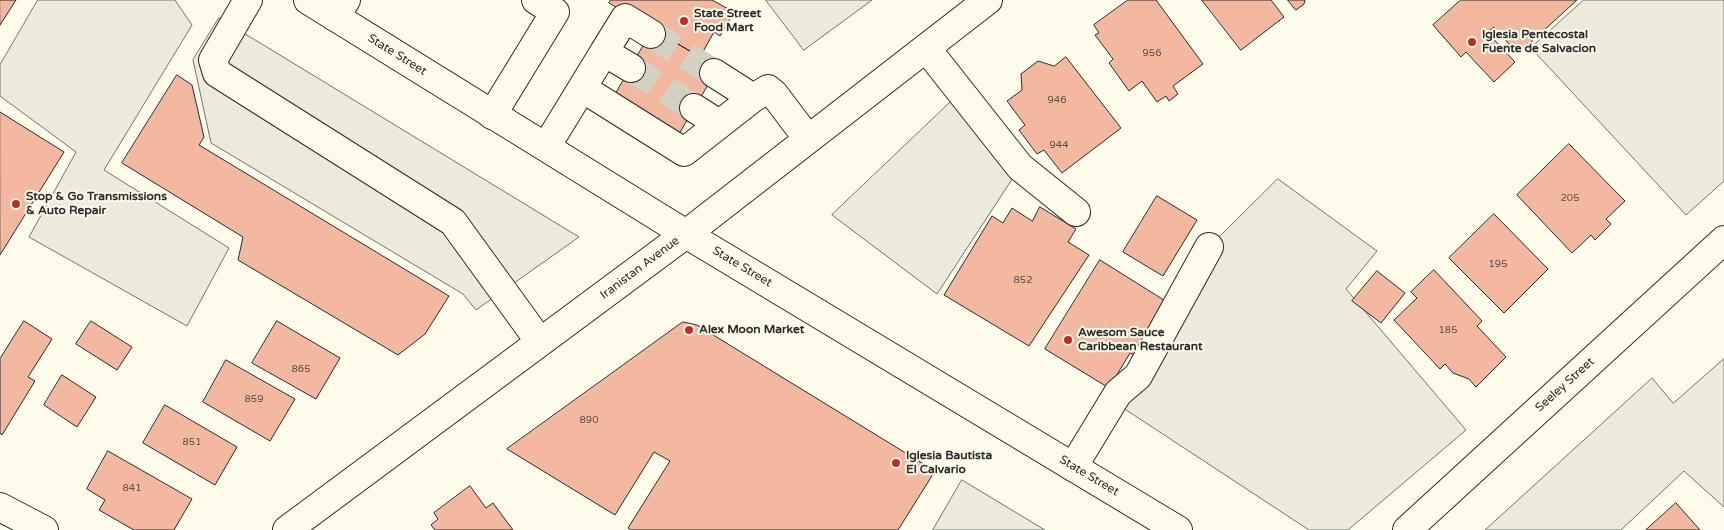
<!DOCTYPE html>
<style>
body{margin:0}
canvas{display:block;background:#fdfbea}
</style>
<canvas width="1724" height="530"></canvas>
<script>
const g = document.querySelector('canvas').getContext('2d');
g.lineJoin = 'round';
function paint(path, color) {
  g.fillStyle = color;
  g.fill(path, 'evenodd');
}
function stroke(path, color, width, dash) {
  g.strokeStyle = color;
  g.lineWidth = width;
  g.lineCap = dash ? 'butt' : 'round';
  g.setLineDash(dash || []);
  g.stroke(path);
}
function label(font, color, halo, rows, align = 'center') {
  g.font = font + ' "Varela Round",sans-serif';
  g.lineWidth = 4;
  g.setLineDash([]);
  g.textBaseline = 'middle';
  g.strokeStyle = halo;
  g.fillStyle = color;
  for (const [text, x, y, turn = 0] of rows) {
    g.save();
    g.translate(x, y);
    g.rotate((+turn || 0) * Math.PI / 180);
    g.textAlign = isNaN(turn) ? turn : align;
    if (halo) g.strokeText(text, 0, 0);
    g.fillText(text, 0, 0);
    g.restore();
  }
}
const parking = new Path2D(`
 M 38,0 L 175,0 L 192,25 L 104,170 L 229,248 L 187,326 L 29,237 L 76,152 L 0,96 L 0,65 Z
 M 766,0 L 872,0 L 804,50 Z
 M 1584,0 L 1724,0 L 1724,181 L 1686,215 L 1531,48 Z
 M 219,18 L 579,237 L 476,310 L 463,294 L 211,143 L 193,60 Z
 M 960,93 L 1020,167 L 937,294 L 832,215 Z
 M 1278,179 L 1377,251 L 1346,289 L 1466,430 L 1348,530 L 1309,530 L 1114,402 L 1209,247 Z
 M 1724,359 L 1724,507 L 1684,471 L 1621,530 L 1485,530 L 1652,378 L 1673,403 Z
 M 962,480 L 1045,530 L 933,530 Z`);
paint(parking, '#eceadb');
stroke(parking, '#74746e', 1);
const building = new Path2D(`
 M 0,0 L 16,0 L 0,25 Z
 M 611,0 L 712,0 L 734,12 L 720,36 L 714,32 L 700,57 L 609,3 Z
 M 1128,0 L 1156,0 L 1203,64 L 1173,86 L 1178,94 L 1169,101 L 1166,96 L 1157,102 L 1142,81 L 1129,91 L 1109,63 L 1113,59 L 1095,35 L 1099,33 L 1094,25 Z
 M 1202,0 L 1271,0 L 1284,17 L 1241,50 Z
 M 1288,0 L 1305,0 L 1304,4 L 1296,10 Z
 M 1461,0 L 1577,0 L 1518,54 L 1494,27 L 1487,32 L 1515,62 L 1494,82 L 1466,52 L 1461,57 L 1433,25 Z
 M 653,29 L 718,68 L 676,139 L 611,102 Z
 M 1066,57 L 1121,128 L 1062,173 L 1044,150 L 1037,154 L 1019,130 L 1025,125 L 1007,101 L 1022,90 L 1021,74 L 1038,61 L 1054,66 Z
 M 177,75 L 192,85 L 204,137 L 199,145 L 449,296 L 425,334 L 398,355 L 238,260 L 243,237 L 122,163 Z
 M 0,112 L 64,152 L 0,255 Z
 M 1569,144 L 1625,201 L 1606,219 L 1611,224 L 1595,240 L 1591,235 L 1572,253 L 1517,195 Z
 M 1157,196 L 1197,220 L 1163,276 L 1123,252 Z
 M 1040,207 L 1076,229 L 1068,242 L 1089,255 L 1029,346 L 944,295 L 992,216 L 1003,223 L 1012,208 L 1032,221 Z
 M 1494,214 L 1548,269 L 1504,313 L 1449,258 Z
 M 1100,260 L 1167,302 L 1134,355 L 1130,353 L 1109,388 L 1045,349 Z
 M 1434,270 L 1482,321 L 1477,326 L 1506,357 L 1476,387 L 1469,379 L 1453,373 L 1445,364 L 1440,369 L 1394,320 L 1417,298 L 1411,292 Z
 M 1377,271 L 1405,293 L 1381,323 L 1352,301 Z
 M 24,321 L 52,339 L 28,377 L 35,381 L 2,435 L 0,433 L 0,359 Z
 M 91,321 L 132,347 L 117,370 L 76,344 Z
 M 277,321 L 340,358 L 316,399 L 252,363 Z
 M 683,322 L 697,325 L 935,471 L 898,530 L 631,530 L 628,528 L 670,461 L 654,452 L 615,515 L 507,449 Z
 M 226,360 L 295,399 L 270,441 L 203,402 Z
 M 62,375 L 96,397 L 77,427 L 44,405 Z
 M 165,405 L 237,447 L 215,485 L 143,443 Z
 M 108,451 L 192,499 L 174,530 L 134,530 L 99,510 L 105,500 L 87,489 Z
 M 470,486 L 486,508 L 493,503 L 513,530 L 435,530 L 431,525 L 438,519 L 434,513 Z
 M 1676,503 L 1700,530 L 1646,530 Z`);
paint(building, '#f2b8a0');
stroke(building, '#2b2b2b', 1);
stroke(new Path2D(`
 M 651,34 L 714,73
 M 631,68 L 694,108`), '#d3d1c4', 28, [28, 14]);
const minor = new Path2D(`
 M 248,0 L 213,60 L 217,73 L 453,222 L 540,342
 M 335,17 L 346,0
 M 926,48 L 1020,167 L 1076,212
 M 604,52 L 625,18 L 651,34
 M 714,73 L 753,98
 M 582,88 L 684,152 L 753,98 L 768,89 L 774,94 L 808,139
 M 694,108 L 719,124
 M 492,115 L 555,12 L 536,0
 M 546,147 L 604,52 L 631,68
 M 1073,467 L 1118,393 L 1138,376 L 1209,247
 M 0,507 L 44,530
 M 287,530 L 686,234 L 988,0
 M 1407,530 L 1724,240`);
const major = new Path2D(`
 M 308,0 L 686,234 L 1178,530`);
stroke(minor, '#2b2b2b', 30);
stroke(major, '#2b2b2b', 30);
stroke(minor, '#fdfbea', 28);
stroke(major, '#fdfbea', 28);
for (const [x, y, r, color] of [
 [684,21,5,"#c62828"],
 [1472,42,5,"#c62828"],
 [16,204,5,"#c62828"],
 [689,330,5,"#c62828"],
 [1068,340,5,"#c62828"],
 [896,463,5,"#c62828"]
]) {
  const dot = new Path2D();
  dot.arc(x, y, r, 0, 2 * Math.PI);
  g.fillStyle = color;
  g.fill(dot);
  stroke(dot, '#fdfbea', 2);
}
label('10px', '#5d4e48', null, [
 ["956",1152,53],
 ["946",1057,100],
 ["944",1059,145],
 ["205",1570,198],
 ["195",1498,264],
 ["852",1023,280],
 ["185",1448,330],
 ["865",301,369],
 ["859",254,399],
 ["890",589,420],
 ["851",192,442],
 ["841",132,488]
]);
label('bold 12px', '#2b2b2b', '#fdfbea', [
 ["State Street",694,14],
 ["Food Mart",694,28],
 ["Iglesia Pentecostal",1482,35],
 ["Fuente de Salvacion",1482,49],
 ["Stop & Go Transmissions",26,197],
 ["& Auto Repair",26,211],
 ["Alex Moon Market",699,330],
 ["Awesom Sauce",1078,333],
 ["Caribbean Restaurant",1078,347],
 ["Iglesia Bautista",906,456],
 ["El Calvario",906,470]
], 'left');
label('12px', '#2b2b2b', '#fdfbea', [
 ["State Street",397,55,32],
 ["State Street",742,267,31],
 ["Iranistan Avenue",640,268,-37],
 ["Seeley Street",1565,385,-42],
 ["State Street",1089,476,31]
]);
</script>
